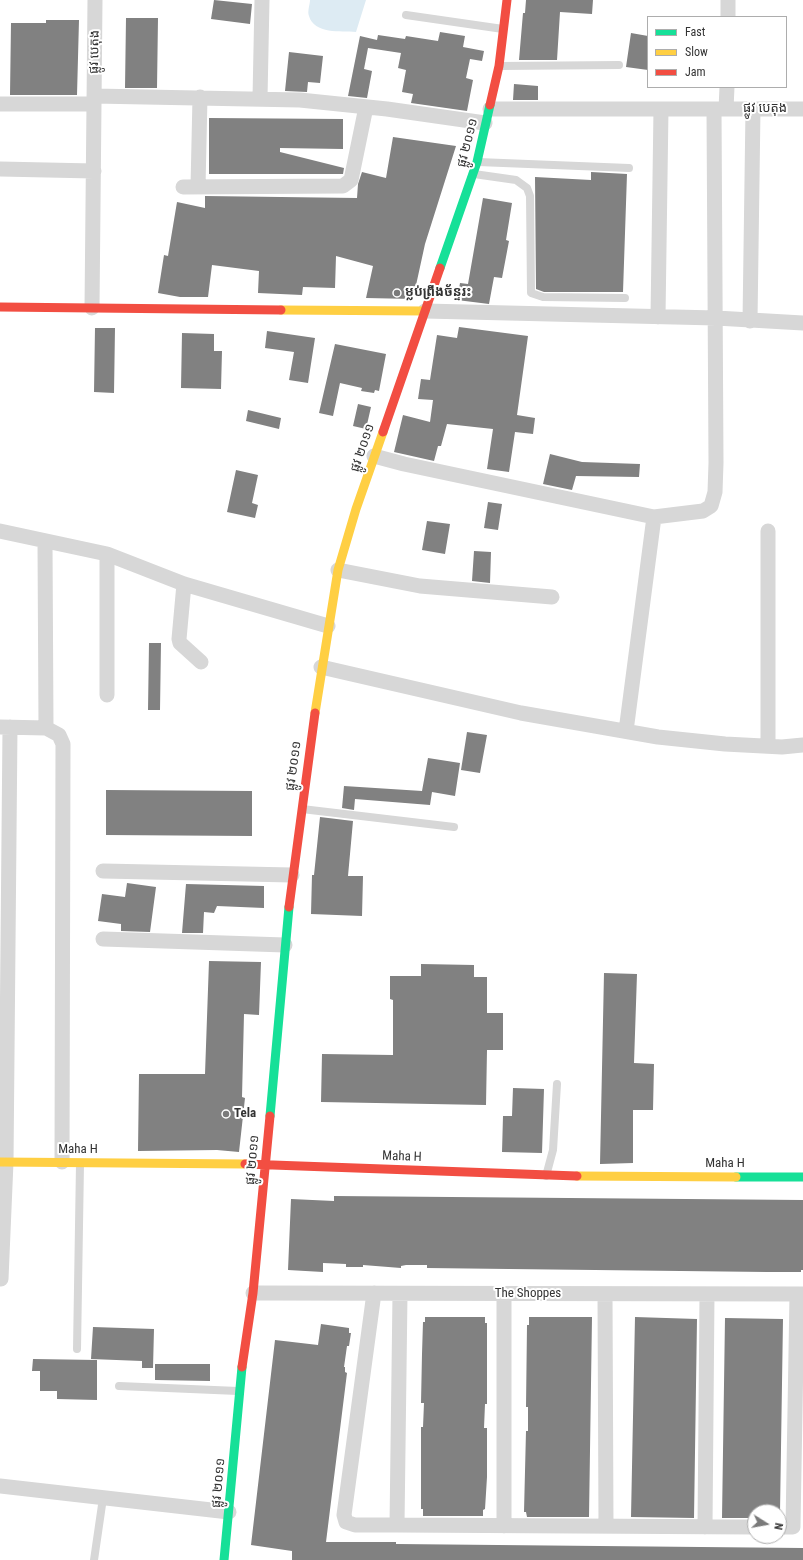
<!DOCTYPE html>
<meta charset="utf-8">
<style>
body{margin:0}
#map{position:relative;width:803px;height:1560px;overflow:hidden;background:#fff;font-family:"Roboto Condensed",sans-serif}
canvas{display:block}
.legend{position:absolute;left:647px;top:16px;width:140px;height:72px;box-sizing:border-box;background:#fff;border:1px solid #adadad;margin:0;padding:5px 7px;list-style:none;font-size:12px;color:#333}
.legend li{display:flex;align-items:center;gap:8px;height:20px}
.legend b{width:20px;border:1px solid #adadad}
.north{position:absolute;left:747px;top:1504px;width:40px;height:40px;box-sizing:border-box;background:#fff;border:1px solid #adadad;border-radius:50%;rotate:101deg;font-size:11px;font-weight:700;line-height:16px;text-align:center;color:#333}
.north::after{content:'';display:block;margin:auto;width:14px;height:18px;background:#7a7a7a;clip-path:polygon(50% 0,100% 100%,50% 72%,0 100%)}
</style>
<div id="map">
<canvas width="803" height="1560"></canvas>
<ul class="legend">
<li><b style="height:5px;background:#16e098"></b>Fast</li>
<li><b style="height:5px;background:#ffcf43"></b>Slow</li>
<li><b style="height:5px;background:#f24e42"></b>Jam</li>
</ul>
<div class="north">N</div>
</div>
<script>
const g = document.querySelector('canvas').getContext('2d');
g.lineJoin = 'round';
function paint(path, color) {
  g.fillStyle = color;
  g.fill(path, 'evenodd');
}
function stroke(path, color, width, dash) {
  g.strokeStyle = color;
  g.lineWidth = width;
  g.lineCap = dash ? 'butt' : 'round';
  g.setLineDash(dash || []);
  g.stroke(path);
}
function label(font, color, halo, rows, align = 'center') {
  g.font = font + ' "Roboto Condensed","Noto Sans Khmer",sans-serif';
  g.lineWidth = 4;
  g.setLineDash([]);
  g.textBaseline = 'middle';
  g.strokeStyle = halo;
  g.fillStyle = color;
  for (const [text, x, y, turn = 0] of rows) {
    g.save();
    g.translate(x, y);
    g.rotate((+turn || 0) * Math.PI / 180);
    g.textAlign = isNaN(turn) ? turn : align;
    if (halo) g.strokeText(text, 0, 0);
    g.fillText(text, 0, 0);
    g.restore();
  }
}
paint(new Path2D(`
 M 310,0 L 366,0 L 356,32 C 341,31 314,34 309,16 C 307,12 310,4 310,0 Z`), '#ddebf3');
paint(new Path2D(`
 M 214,0 L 252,4 L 250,24 L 211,19 Z
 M 526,0 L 593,0 L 592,14 L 560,12 L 557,60 L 519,60 L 523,13 L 525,13 Z
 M 126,18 L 158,18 L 157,88 L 125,88 Z
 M 46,20 L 79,20 L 77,95 L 10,95 L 11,23 L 46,23 Z
 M 440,32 L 465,36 L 463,47 L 484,51 L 482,61 L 470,59 L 466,78 L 473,80 L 467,111 L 411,103 L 413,94 L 402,92 L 406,70 L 398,68 L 401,53 L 368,48 L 364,69 L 372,71 L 367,98 L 348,96 L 360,36 L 377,40 L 378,35 L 405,39 L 406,36 L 438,41 Z
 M 631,33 L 648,36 L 648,70 L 626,67 Z
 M 289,52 L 323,56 L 320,83 L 308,82 L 307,92 L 285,91 Z
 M 514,84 L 538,86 L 538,100 L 513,100 Z
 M 209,118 L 343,119 L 343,149 L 280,148 L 280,152 L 344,168 L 343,174 L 209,174 Z
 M 393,137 L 456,146 L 425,244 L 413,299 L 366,298 L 373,266 L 336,256 L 335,288 L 303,287 L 302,295 L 258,293 L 259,271 L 212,265 L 208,297 L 180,297 L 158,293 L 164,255 L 168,256 L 177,202 L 205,208 L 205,196 L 357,198 L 358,184 L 362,172 L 386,178 Z
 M 591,172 L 627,174 L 623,292 L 544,292 L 536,289 L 535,177 L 591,180 Z
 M 483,198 L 512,203 L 506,240 L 509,241 L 502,278 L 494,277 L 489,304 L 457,300 L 460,283 L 468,284 Z
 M 459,327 L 528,336 L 517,415 L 535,418 L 533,434 L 515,432 L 509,472 L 487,469 L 493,429 L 447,424 L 441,446 L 438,446 L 434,461 L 394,452 L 403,415 L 430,422 L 433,400 L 418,399 L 421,379 L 430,380 L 437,335 L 457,338 Z
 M 95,328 L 115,328 L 114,393 L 94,392 Z
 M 267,331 L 315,338 L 308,383 L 289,380 L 294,352 L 265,348 Z
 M 182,333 L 214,334 L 214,351 L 222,351 L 221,389 L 181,388 Z
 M 335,344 L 386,354 L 379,391 L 375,390 L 374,393 L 361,391 L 362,388 L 340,383 L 333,416 L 319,413 Z
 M 358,404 L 371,407 L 366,429 L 353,426 Z
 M 248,410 L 281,418 L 279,429 L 246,421 Z
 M 550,454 L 582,462 L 640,464 L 639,477 L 576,476 L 572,490 L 543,484 Z
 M 236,470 L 258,475 L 252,503 L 258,505 L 255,518 L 227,512 Z
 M 488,502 L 502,504 L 498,530 L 484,528 Z
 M 427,521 L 450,524 L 445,554 L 422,550 Z
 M 474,551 L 491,552 L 490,583 L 472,581 Z
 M 149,643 L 161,643 L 160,710 L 148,710 Z
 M 467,732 L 487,735 L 480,773 L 461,770 Z
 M 428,758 L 460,763 L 455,796 L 432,792 L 430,805 L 355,799 L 354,810 L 342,808 L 344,786 L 422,791 Z
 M 106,790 L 252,791 L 252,836 L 106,835 Z
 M 320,817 L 353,821 L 348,876 L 363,876 L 362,916 L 311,914 L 312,875 L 314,875 Z
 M 127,883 L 156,887 L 150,932 L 121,931 L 121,924 L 98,921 L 102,894 L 125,897 Z
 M 186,884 L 264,886 L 264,908 L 217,906 L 214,913 L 204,912 L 203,933 L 182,933 Z
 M 209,961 L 261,962 L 259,1015 L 244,1014 L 242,1097 L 245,1098 L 239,1152 L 217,1150 L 138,1151 L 139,1074 L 205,1074 Z
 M 421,964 L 474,965 L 474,977 L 487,977 L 487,1013 L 503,1013 L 503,1050 L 487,1050 L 486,1105 L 321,1102 L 322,1054 L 393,1055 L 393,1000 L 390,999 L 390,976 L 421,976 Z
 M 604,973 L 637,974 L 634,1063 L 654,1064 L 653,1110 L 633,1110 L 633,1163 L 600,1164 Z
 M 513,1088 L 544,1089 L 542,1153 L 502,1152 L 503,1116 L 512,1116 Z
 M 334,1196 L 803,1200 L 803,1270 L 801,1270 L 801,1272 L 767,1272 L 509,1269 L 427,1268 L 427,1265 L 406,1265 L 401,1266 L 401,1268 L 363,1265 L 363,1267 L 346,1267 L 346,1264 L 323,1263 L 323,1272 L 288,1270 L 291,1199 L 334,1201 Z
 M 425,1317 L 485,1317 L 485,1323 L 487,1323 L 487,1404 L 485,1404 L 484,1428 L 487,1428 L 487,1477 L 485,1509 L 483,1510 L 483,1516 L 423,1516 L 423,1509 L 421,1509 L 421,1427 L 423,1427 L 424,1403 L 421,1403 L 422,1354 L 423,1322 L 425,1322 Z
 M 529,1317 L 592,1317 L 589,1517 L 527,1517 L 526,1512 L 524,1512 L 526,1431 L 528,1431 L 528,1407 L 526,1407 L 527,1325 L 529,1325 Z
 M 635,1317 L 697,1319 L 694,1518 L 631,1517 Z
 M 725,1318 L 783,1319 L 780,1512 L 755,1512 L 755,1518 L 722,1518 Z
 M 321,1324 L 349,1328 L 349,1333 L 351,1333 L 349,1346 L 347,1346 L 344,1367 L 345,1367 L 345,1372 L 347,1373 L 326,1542 L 396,1542 L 396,1544 L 803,1548 L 803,1560 L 292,1560 L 292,1551 L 251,1545 L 275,1340 L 318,1345 Z
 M 93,1327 L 154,1329 L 153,1368 L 142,1368 L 142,1361 L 91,1359 Z
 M 33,1359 L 97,1360 L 97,1400 L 57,1399 L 57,1391 L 40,1391 L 40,1371 L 32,1371 Z
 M 155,1364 L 210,1364 L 210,1381 L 155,1380 Z`), '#818181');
stroke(new Path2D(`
 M 406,15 L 503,29
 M 500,66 L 619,65
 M 478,162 L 629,168
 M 474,174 L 516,180 L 527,188 L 530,196 L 531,293 L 543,297 L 625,298
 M 302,809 L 454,827
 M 546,1176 L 553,1150 L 557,1084
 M 77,1349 L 80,1164
 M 119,1386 L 238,1391
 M 94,1560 L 103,1498`), '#d7d7d7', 8);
stroke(new Path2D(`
 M 728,17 L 728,0
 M 94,96 L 300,100 L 387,109 L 485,123
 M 260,98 L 262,0
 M 0,104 L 94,104 L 92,308
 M 94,104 L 95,0
 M 490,109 L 714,109
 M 726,109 L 727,87
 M 0,169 L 94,171
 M 183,187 L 343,186 L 351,180 L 366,107
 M 198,187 L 200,97
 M 425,311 L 716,318 L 803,323
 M 658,317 L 661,109
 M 750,321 L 753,109
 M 374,456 L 404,464 L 654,517 L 703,511 L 711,506 L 715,492 L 716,463 L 714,109 L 803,109
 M 0,531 L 107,554 L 184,584 L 328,626
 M 768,531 L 768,746
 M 45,542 L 46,728
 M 107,554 L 107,695
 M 338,570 L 420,586 L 552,597
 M 184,584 L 179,639 L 180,643 L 201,662
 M 321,667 L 521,713 L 658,737 L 725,744 L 782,747 L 803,745
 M 0,727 L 46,728 L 59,735 L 63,744 L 62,1162
 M 626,731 L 654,517
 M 103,871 L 292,875
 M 103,939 L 285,945
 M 1,1279 L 6,1162 L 10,727
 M 253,1293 L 803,1294
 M 374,1293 L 344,1515 L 346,1522 L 355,1525 L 397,1525 L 755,1527
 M 504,1294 L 504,1526
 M 605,1294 L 606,1526
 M 0,1486 L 229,1512
 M 397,1525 L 400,1294
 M 705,1527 L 707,1294
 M 779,1527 L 793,1527 L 797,1294`), '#d7d7d7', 15);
stroke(new Path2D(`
 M 440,268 L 477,162 L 490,105
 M 270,1116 L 289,907
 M 736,1177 L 803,1177
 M 224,1560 L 242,1367`), '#16e098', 9);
stroke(new Path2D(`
 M 281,310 L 425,311
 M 315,713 L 338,570 L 356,509 L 383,432
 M 0,1162 L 245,1164
 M 577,1176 L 736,1177`), '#ffcf43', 9);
stroke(new Path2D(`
 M 490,105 L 499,66 L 507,0
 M 0,307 L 281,310
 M 383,432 L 440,268
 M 289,907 L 315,713
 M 245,1164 L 577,1176
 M 242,1367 L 253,1293 L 270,1116`), '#f24e42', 9);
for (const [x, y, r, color] of [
 [397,293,4,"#7a7a7a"],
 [226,1114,4,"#7a7a7a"]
]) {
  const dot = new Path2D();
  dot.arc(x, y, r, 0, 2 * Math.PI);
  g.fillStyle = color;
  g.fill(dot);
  stroke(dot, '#fff', 1.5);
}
label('13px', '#333', '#fff', [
 ["ផ្លូវ បេតុង",95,52,-89],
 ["ផ្លូវ បេតុង",765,109],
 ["ផ្លូវ ២០១១",468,143,-76],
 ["ផ្លូវ ២០១១",363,448,-71],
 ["ផ្លូវ ២០១១",294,766,-82],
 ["Maha H",78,1150],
 ["Maha H",402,1157,2],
 ["ផ្លូវ ២០១១",253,1160,-85],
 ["Maha H",725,1164],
 ["The Shoppes",528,1294],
 ["ផ្លូវ ២០១១",219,1483,-85]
]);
label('bold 13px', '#333', '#fff', [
 ["ម្លប់ព្រីងច័ន្ទរះ",405,293],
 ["Tela",234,1114]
], 'left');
</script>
